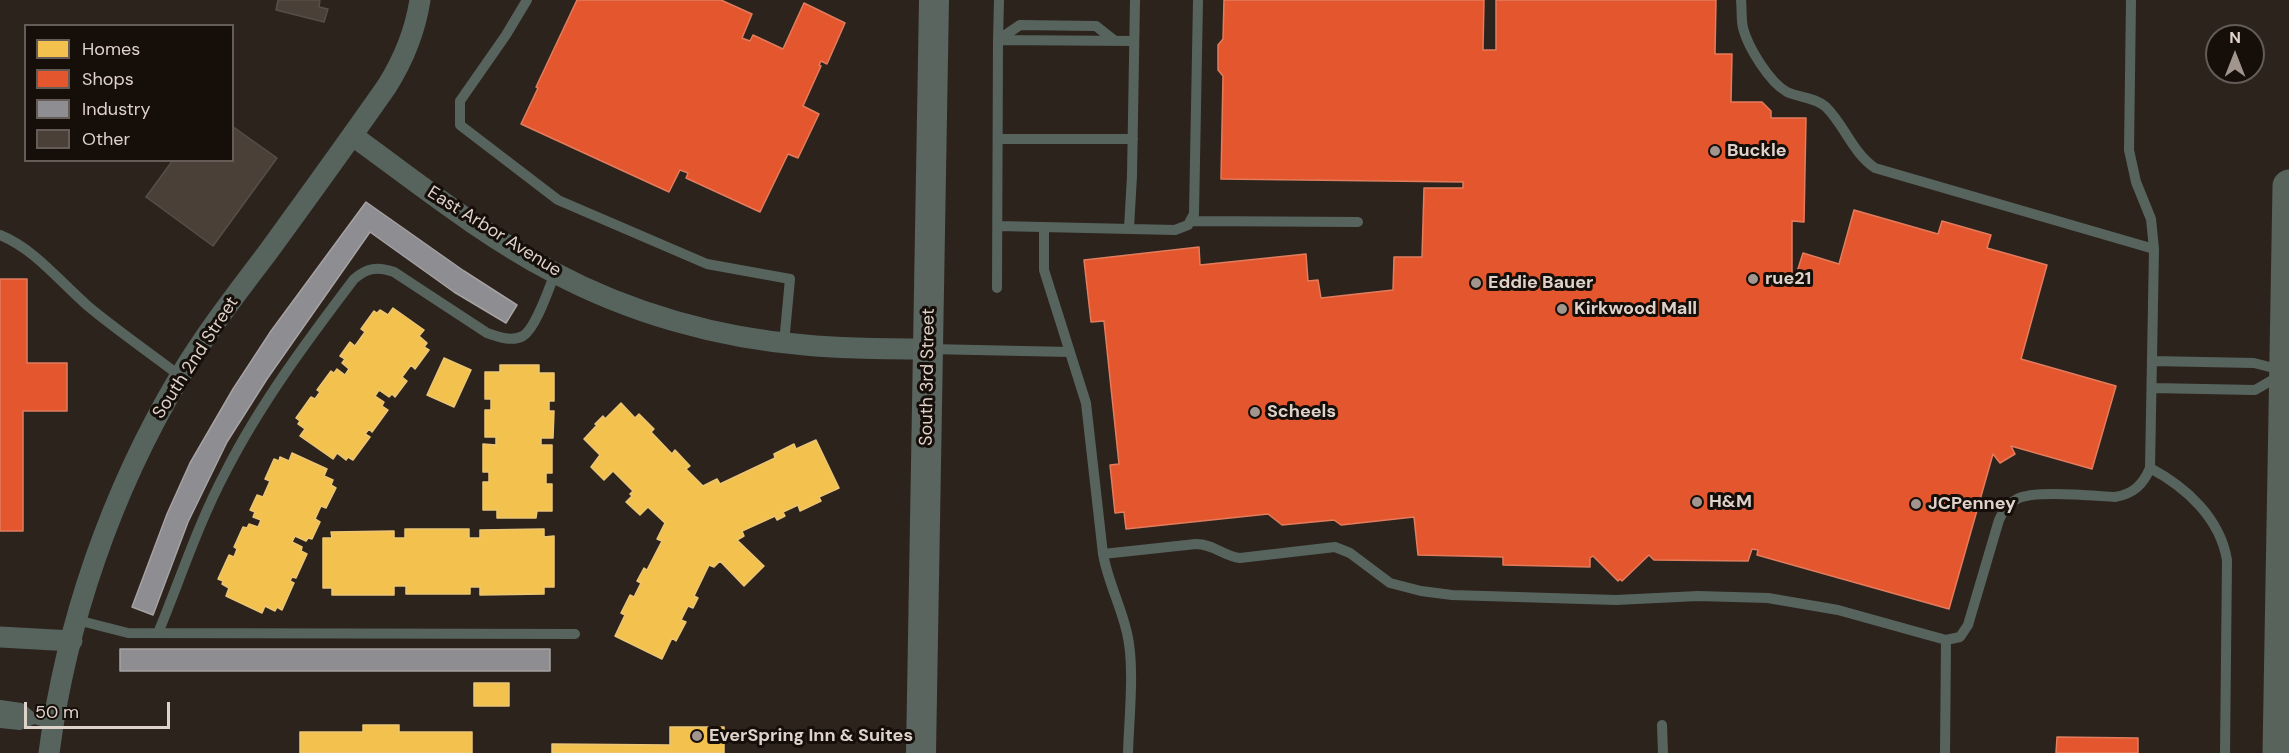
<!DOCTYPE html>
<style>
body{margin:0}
#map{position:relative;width:2289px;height:753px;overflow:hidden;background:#2d231d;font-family:"DM Sans",sans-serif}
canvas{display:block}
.legend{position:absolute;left:24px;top:24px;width:210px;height:138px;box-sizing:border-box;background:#160e09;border:2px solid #665c57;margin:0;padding:8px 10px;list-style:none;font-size:18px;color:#dfd2cb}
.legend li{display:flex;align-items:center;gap:12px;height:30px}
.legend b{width:30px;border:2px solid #665c57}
.north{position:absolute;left:2205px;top:24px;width:60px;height:60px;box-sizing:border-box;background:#160e09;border:2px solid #665c57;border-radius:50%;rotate:0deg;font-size:16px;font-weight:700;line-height:24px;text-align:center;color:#dfd2cb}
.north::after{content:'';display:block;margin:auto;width:21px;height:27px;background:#a1958e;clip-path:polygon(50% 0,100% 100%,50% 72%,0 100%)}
.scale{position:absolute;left:24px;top:702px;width:146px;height:27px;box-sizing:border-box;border:3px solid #dfd2cb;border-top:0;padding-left:8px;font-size:18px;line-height:21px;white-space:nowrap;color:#dfd2cb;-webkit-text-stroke:4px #160e09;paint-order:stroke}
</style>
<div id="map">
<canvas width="2289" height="753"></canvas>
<ul class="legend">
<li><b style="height:16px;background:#f2c14e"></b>Homes</li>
<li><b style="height:16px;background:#e4572e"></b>Shops</li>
<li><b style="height:16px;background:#8d8d92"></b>Industry</li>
<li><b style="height:16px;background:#4b4037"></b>Other</li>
</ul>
<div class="north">N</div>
<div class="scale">50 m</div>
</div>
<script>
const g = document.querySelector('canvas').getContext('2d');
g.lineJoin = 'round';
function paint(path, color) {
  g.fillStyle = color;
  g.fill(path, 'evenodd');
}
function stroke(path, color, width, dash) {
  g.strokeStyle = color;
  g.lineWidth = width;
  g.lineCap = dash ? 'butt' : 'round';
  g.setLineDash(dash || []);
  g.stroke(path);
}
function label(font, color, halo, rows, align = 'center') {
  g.font = font + ' "DM Sans",sans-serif';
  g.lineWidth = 6;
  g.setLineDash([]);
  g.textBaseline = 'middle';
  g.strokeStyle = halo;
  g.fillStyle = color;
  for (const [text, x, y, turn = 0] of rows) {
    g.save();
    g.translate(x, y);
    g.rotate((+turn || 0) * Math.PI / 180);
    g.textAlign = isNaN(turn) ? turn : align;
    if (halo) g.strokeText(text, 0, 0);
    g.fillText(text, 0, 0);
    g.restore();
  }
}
const homes = new Path2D(`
 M 393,308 L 424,330 L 419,336 L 427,343 L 424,347 L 429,350 L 415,369 L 411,365 L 402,377 L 407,381 L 395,397 L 392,394 L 389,397 L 379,390 L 375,396 L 384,402 L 382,406 L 388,410 L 372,432 L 369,429 L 365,434 L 370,437 L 353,460 L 348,457 L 346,460 L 337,453 L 333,459 L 300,436 L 305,429 L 298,424 L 300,421 L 296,418 L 311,397 L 315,399 L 320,392 L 317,390 L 331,371 L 334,373 L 337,369 L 345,375 L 349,369 L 342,363 L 345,359 L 340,356 L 350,342 L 355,346 L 365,332 L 361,329 L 374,311 L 377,313 L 380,310 L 388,315 Z
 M 444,358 L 471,370 L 454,407 L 427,395 Z
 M 500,365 L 539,365 L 539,373 L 554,373 L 554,401 L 549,401 L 549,411 L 554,411 L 553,438 L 541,438 L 541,445 L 552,445 L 552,473 L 546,473 L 546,484 L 552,484 L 552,511 L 537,511 L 536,518 L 497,518 L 497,510 L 483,510 L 483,482 L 489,482 L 489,472 L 483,472 L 483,444 L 496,445 L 496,437 L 485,437 L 485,410 L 491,410 L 491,399 L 485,399 L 485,372 L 500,372 Z
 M 621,403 L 635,418 L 639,414 L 654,429 L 651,432 L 672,454 L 675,450 L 690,466 L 686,469 L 703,486 L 717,479 L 720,484 L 775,458 L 774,454 L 794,444 L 796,449 L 816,440 L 839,488 L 819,497 L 821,501 L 800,511 L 798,505 L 783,512 L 785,516 L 777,520 L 775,516 L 742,531 L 744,536 L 737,540 L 764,566 L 744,586 L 720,561 L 714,567 L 709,565 L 694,596 L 698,598 L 693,608 L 688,606 L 681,620 L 686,622 L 676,641 L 672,638 L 662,659 L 615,636 L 625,615 L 621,613 L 630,595 L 634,597 L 641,583 L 637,581 L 644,568 L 647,570 L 662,541 L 657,539 L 665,523 L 648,507 L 640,515 L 626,502 L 632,496 L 630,494 L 633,491 L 613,471 L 604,480 L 591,467 L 600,455 L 584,439 L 597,425 L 595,424 L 603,416 L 605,419 Z
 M 292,453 L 327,469 L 324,476 L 333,480 L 331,485 L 336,488 L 326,508 L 321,506 L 315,519 L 320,522 L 312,539 L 308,538 L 306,541 L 295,536 L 292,542 L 302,547 L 301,551 L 307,554 L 296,578 L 292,577 L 290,581 L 294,583 L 282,610 L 277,607 L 275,611 L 265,606 L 262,613 L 226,596 L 229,588 L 222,584 L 223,581 L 218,579 L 229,555 L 234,557 L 237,549 L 234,547 L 243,527 L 247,528 L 249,524 L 258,527 L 261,520 L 253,517 L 255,512 L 250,510 L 257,495 L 263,497 L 270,481 L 265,479 L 274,459 L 279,461 L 280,457 L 289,461 Z
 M 405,529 L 469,529 L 469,538 L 480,538 L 480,530 L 544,529 L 544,537 L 554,536 L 554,587 L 544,587 L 544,594 L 480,595 L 480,587 L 470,587 L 470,594 L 406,594 L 406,586 L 394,586 L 394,595 L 332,595 L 332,588 L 323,588 L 323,538 L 332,538 L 331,532 L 394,531 L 394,538 L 405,538 Z
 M 474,683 L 509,683 L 509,706 L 474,706 Z
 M 363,725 L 399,725 L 399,732 L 472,732 L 472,753 L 300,753 L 300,732 L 363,732 Z
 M 670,727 L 724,727 L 724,753 L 552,753 L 552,744 L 670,745 Z`);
paint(homes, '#f2c14e');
stroke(homes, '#ecc674', 1.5);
const shops = new Path2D(`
 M 577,0 L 721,0 L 752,14 L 742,38 L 750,41 L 753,35 L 783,49 L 804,3 L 845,23 L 827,64 L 821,61 L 819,65 L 821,66 L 803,106 L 819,114 L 798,158 L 788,154 L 760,212 L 686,178 L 688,173 L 680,170 L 669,192 L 521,124 L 538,88 L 536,87 Z
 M 1224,0 L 1484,0 L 1483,50 L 1496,50 L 1496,0 L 1716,0 L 1715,54 L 1732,54 L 1731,102 L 1762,102 L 1771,111 L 1771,118 L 1806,118 L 1804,222 L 1792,221 L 1792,273 L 1796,275 L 1803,253 L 1839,264 L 1854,210 L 1938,234 L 1942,221 L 1991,235 L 1987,248 L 2047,265 L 2021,359 L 2116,386 L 2092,469 L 2011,446 L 2015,454 L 2000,463 L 1993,454 L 1949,609 L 1757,555 L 1758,550 L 1752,549 L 1748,561 L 1654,560 L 1649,555 L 1622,581 L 1620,579 L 1618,581 L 1593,556 L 1590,558 L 1590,567 L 1503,565 L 1503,557 L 1418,555 L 1414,517 L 1341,525 L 1334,520 L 1282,525 L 1268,514 L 1126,529 L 1124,512 L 1115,513 L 1110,465 L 1119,464 L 1104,321 L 1091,322 L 1084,260 L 1199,247 L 1200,265 L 1306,254 L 1308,281 L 1318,280 L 1321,298 L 1393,290 L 1394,257 L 1422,257 L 1424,188 L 1463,188 L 1463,182 L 1221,179 L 1223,76 L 1218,70 L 1218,45 L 1223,39 Z
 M 0,279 L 27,279 L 27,363 L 67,363 L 67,411 L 23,411 L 23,531 L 0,531 Z
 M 2057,737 L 2138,738 L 2138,753 L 2056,753 Z`);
paint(shops, '#e4572e');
stroke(shops, '#e27c5d', 1.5);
const industry = new Path2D(`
 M 366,202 L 464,271 L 517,305 L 506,323 L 454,292 L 370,232 L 267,379 L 227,442 L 188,522 L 153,615 L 132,607 L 167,514 L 190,463 L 233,389 L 271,331 Z
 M 120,649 L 550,649 L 550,671 L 120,671 Z`);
paint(industry, '#8d8d92');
stroke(industry, '#a6a2a3', 1.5);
const building = new Path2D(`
 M 278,0 L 320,0 L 319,7 L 328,9 L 324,22 L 276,10 Z
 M 232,126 L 277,158 L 213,246 L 146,197 L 173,160 L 232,160 Z`);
paint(building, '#4b4037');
stroke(building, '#564e48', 1.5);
stroke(new Path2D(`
 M 527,0 L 506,35 L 460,101 L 460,125 L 558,200 L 707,264 L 790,279 L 784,343
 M 999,0 L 998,40 L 1133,41
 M 1741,0 C 1742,9 1741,19 1743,28 C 1748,47 1769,82 1787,92 C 1800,98 1815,97 1826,107 C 1845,126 1852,152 1875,168 L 2154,249
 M 2131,0 L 2129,150 L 2136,182 L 2151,219 L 2154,249 L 2150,468 C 2186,487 2220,518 2227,560 L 2225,753
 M 998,139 L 1133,139
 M 1192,221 L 1358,222
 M 998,226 L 1175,230 L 1188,225 L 1194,214 L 1198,0
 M 1044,228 L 1044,270 L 1086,403 L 1103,554 C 1108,582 1121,606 1127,633 C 1135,666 1129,718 1128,753
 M 1129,228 L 1132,176 L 1135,0
 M 0,235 C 35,249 60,282 89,307 C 118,331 150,353 180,376
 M 997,288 L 998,40 L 1020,25 L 1096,26 L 1115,41
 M 929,349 L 1070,352
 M 2152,361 L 2254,363 L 2282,370
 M 2152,388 L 2255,390 L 2281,375
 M 1103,554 L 1196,544 C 1213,544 1224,556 1240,558 L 1335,547 L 1350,553 L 1390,583 L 1421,591 L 1452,595 L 1616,600 L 1698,596 L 1768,598 L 1838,610 L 1946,640 L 1960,637 L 1968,625 L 1999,520 C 2003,511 2008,503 2017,499 C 2034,490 2093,496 2115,497 C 2133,494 2143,485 2150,468
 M 77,620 L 128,633 L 575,634
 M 158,633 C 180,580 198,524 225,473 C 260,404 307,341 354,279 C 367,268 377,266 394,272 L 487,333 C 498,337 512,342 523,336 C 536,328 549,288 555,273
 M 0,705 L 21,708 L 34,719 L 52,724
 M 0,714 L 31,718
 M 0,723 L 20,725 L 34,719
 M 1662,725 L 1663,753
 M 1945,753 L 1946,640`), '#57645e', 10);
stroke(new Path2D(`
 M 353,136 C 418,183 481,234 553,272 C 630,313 718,338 805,345 C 846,349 887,349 928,349
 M 0,637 L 72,641
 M 49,753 C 66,622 112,491 179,378 C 205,334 237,293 268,252 C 308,197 348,142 387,86 C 404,59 415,32 420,0`), '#57645e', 21);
stroke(new Path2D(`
 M 921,753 L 934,0`), '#59655e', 30);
stroke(new Path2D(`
 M 2279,753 L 2289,186`), '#58635c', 33);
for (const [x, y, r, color] of [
 [1715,151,6,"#a1958e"],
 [1753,279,6,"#a1958e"],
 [1476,283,6,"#a1958e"],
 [1562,309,6,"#a1958e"],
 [1255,412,6,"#a1958e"],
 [1697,502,6,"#a1958e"],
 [1916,504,6,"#a1958e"],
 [697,736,6,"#a1958e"]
]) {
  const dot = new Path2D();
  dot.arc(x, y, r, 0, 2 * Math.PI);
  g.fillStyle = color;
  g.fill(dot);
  stroke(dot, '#160e09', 2);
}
label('bold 18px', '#dfd2cb', '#160e09', [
 ["Buckle",1727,151],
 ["rue21",1765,279],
 ["Eddie Bauer",1488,283],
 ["Kirkwood Mall",1574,309],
 ["Scheels",1267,412],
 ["H&M",1709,502],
 ["JCPenney",1928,504],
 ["EverSpring Inn & Suites",709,736]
], 'left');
label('18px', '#dfd2cb', '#160e09', [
 ["East Arbor Avenue",494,232,32],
 ["South 2nd Street",196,358,-57],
 ["South 3rd Street",928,377,-89]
]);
</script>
